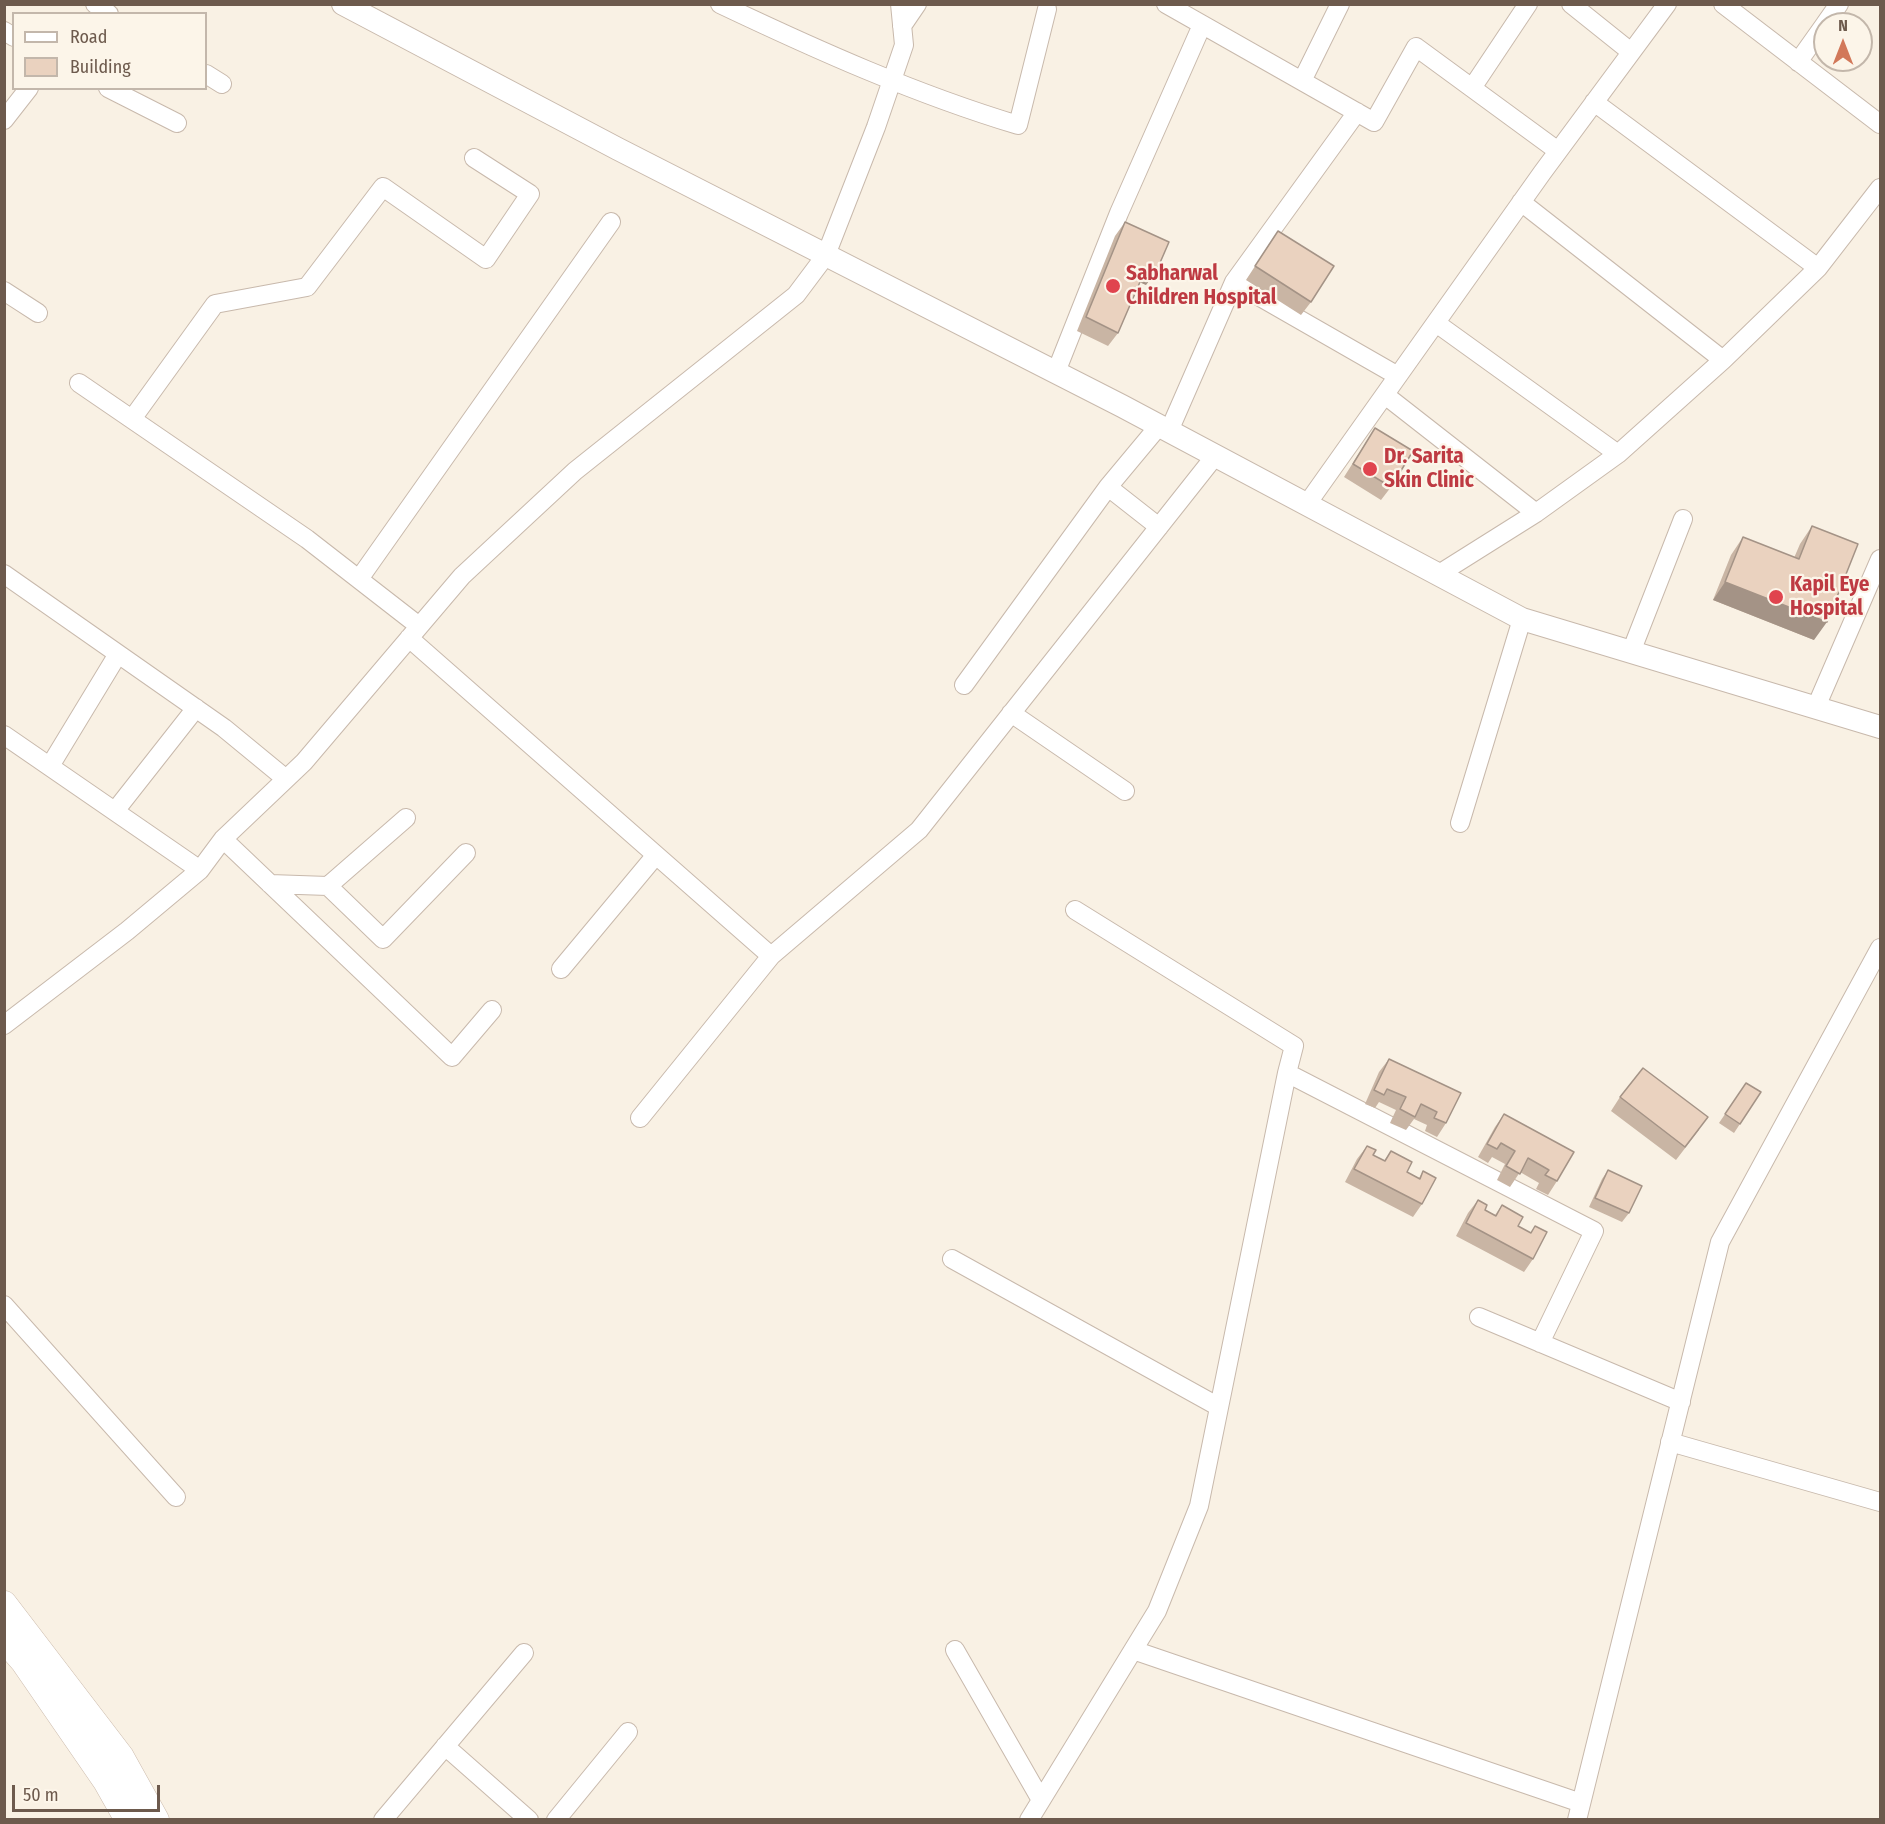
<!DOCTYPE html>
<style>
body{margin:0}
#map{position:relative;width:1885px;height:1824px;overflow:hidden;background:#f9f1e4;font-family:"Fira Sans Condensed",sans-serif}
canvas{display:block}
.frame{position:absolute;inset:0;border:6px solid #6d5a4d;pointer-events:none}
.legend{position:absolute;left:12px;top:12px;width:195px;height:78px;box-sizing:border-box;background:#fcf5e9;border:2px solid #c3b7ab;margin:0;padding:8px 10px;list-style:none;font-size:18px;color:#6d5a4d}
.legend li{display:flex;align-items:center;gap:12px;height:30px}
.legend b{width:30px;border:2px solid #c3b7ab}
.north{position:absolute;left:1813px;top:12px;width:60px;height:60px;box-sizing:border-box;background:#fcf5e9;border:2px solid #c3b7ab;border-radius:50%;rotate:0deg;font-size:16px;font-weight:700;line-height:24px;text-align:center;color:#6d5a4d}
.north::after{content:'';display:block;margin:auto;width:21px;height:27px;background:#d27859;clip-path:polygon(50% 0,100% 100%,50% 72%,0 100%)}
.scale{position:absolute;left:12px;top:1785px;width:148px;height:27px;box-sizing:border-box;border:3px solid #6d5a4d;border-top:0;padding-left:8px;font-size:18px;line-height:21px;white-space:nowrap;color:#6d5a4d;-webkit-text-stroke:4px #fcf5e9;paint-order:stroke}
</style>
<div id="map">
<canvas width="1885" height="1824"></canvas>
<div class="frame"></div>
<ul class="legend">
<li><b style="height:8px;background:#fff"></b>Road</li>
<li><b style="height:16px;background:#ead2bf"></b>Building</li>
</ul>
<div class="north">N</div>
<div class="scale">50 m</div>
</div>
<script>
const g = document.querySelector('canvas').getContext('2d');
g.lineJoin = 'round';
function stroke(path, color, width, dash) {
  g.strokeStyle = color;
  g.lineWidth = width;
  g.lineCap = dash ? 'butt' : 'round';
  g.setLineDash(dash || []);
  g.stroke(path);
}
function paint(path, color) {
  g.fillStyle = color;
  g.fill(path, 'evenodd');
}
function label(font, color, halo, rows, align = 'center') {
  g.font = font + ' "Fira Sans Condensed",sans-serif';
  g.lineWidth = 4.5;
  g.setLineDash([]);
  g.textBaseline = 'middle';
  g.strokeStyle = halo;
  g.fillStyle = color;
  for (const [text, x, y, turn = 0] of rows) {
    g.save();
    g.translate(x, y);
    g.rotate((+turn || 0) * Math.PI / 180);
    g.textAlign = isNaN(turn) ? turn : align;
    if (halo) g.strokeText(text, 0, 0);
    g.fillText(text, 0, 0);
    g.restore();
  }
}
const minor = new Path2D(`
 M 95,4 L 109,14
 M 720,4 C 817,50 915,94 1018,125 L 1047,9
 M 1166,4 L 1374,122 L 1416,47 L 1558,151
 M 1571,4 L 1631,52
 M 1723,4 L 1880,124
 M 1825,24 L 1839,4
 M 902,26 L 917,4
 M 4,31 L 14,37
 M 1798,62 L 1825,24
 M 206,74 L 222,84
 M 1302,81 L 1340,4
 M 108,88 L 177,123
 M 1472,88 L 1528,4
 M 1594,102 L 1818,268
 M 4,120 L 29,88
 M 1521,202 L 1723,360
 M 1234,282 L 1398,376
 M 4,291 L 38,313
 M 1436,323 L 1618,454
 M 1056,372 L 1119,213 L 1202,25
 M 79,383 L 307,539 L 419,626
 M 1385,395 L 1536,513
 M 132,419 L 215,304 L 307,287 L 383,187 L 486,259 L 530,194 L 474,158
 M 1169,431 L 1234,282 L 1357,112
 M 1108,487 L 1159,527
 M 1307,504 L 1542,173 L 1667,4
 M 4,574 L 224,728 L 286,779
 M 1439,574 L 1536,513 L 1618,454 L 1723,360 L 1818,268 L 1880,188
 M 359,579 L 611,222
 M 409,638 L 771,956 L 640,1118
 M 1631,652 L 1683,519
 M 964,685 L 1108,487 L 1158,427
 M 1816,707 L 1880,559
 M 1011,713 L 1125,791
 M 4,735 L 200,870
 M 50,766 L 118,654
 M 115,811 L 196,708
 M 406,818 L 328,886 L 383,939 L 466,853
 M 1460,823 L 1522,619
 M 223,839 L 452,1057 L 492,1010
 M 270,884 L 328,886
 M 771,956 L 919,830 L 1215,456
 M 561,969 L 656,855
 M 4,1025 L 127,931 L 200,870 L 223,839 L 304,762 L 462,576 L 575,471 L 796,295 L 826,255 L 876,127 L 904,45 L 900,4
 M 1287,1073 L 1594,1231 L 1540,1343
 M 952,1259 L 1219,1407
 M 4,1305 L 176,1497
 M 1479,1317 L 1681,1402
 M 1670,1442 L 1880,1502
 M 955,1650 L 1041,1800
 M 1133,1650 L 1581,1803
 M 445,1746 L 529,1820
 M 383,1820 L 524,1653
 M 556,1820 L 628,1732
 M 1029,1820 L 1157,1611 L 1199,1506 L 1287,1073 L 1294,1046 L 1075,910
 M 1577,1820 L 1720,1242 L 1880,948`);
const tertiary = new Path2D(`
 M 343,4 L 618,149 L 1122,406 L 1522,619 L 1880,727`);
const secondary = new Path2D(`
 M 4,1604 L 121,1757 L 156,1820
 M 4,1639 L 24,1662 L 106,1781 L 128,1820`);
stroke(minor, '#c8b9ac', 20);
stroke(tertiary, '#c8b9ac', 24);
stroke(secondary, '#cbbaab', 27);
stroke(minor, '#fff', 18);
stroke(tertiary, '#fff', 22);
stroke(secondary, '#fff', 26);
paint(new Path2D(`
 M 1125,222 L 1146,285 L 1140,282 L 1118,333 L 1108,346 L 1077,331 L 1115,236 Z
 M 1278,231 L 1311,302 L 1301,315 L 1246,280 Z
 M 1375,428 L 1391,487 L 1381,500 L 1344,477 Z
 M 1812,526 L 1814,640 L 1713,600 L 1731,555 L 1743,537 L 1794,558 L 1800,544 Z
 M 1389,1059 L 1461,1093 L 1446,1123 L 1437,1137 L 1425,1131 L 1427,1125 L 1414,1119 L 1406,1130 L 1390,1123 L 1396,1110 L 1379,1102 L 1375,1108 L 1365,1104 L 1379,1072 Z
 M 1746,1083 L 1761,1092 L 1734,1133 L 1719,1123 Z
 M 1620,1097 L 1699,1130 L 1676,1160 L 1611,1111 Z
 M 1504,1114 L 1557,1181 L 1548,1195 L 1536,1189 L 1539,1183 L 1520,1172 L 1510,1187 L 1497,1180 L 1505,1164 L 1492,1157 L 1488,1163 L 1478,1157 L 1495,1127 Z
 M 1367,1146 L 1373,1155 L 1384,1161 L 1391,1151 L 1407,1172 L 1419,1178 L 1423,1171 L 1422,1204 L 1413,1217 L 1345,1182 L 1357,1159 Z
 M 1608,1170 L 1629,1213 L 1622,1222 L 1589,1207 L 1602,1179 Z
 M 1478,1200 L 1485,1210 L 1495,1215 L 1502,1205 L 1518,1226 L 1530,1233 L 1535,1226 L 1533,1259 L 1524,1272 L 1456,1236 L 1468,1213 Z`), '#c9b5a4');
paint(new Path2D(`
 M 1146,268 L 1156,272 L 1146,285 L 1137,281 Z
 M 1725,582 L 1827,622 L 1814,640 L 1713,600 Z`), '#a49386');
const building = new Path2D(`
 M 1125,222 L 1169,242 L 1156,272 L 1146,268 L 1118,333 L 1086,317 Z
 M 1278,231 L 1334,266 L 1311,302 L 1255,266 Z
 M 1375,428 L 1413,451 L 1391,487 L 1353,464 Z
 M 1812,526 L 1858,544 L 1827,622 L 1725,582 L 1743,537 L 1799,559 Z
 M 1389,1059 L 1461,1093 L 1446,1123 L 1434,1118 L 1437,1112 L 1421,1104 L 1415,1117 L 1400,1109 L 1406,1097 L 1387,1089 L 1384,1095 L 1374,1090 Z
 M 1643,1068 L 1708,1117 L 1685,1147 L 1620,1097 Z
 M 1746,1083 L 1761,1092 L 1740,1124 L 1725,1114 Z
 M 1504,1114 L 1574,1152 L 1557,1181 L 1545,1175 L 1549,1170 L 1528,1158 L 1520,1174 L 1506,1166 L 1515,1151 L 1501,1143 L 1497,1149 L 1487,1144 Z
 M 1367,1146 L 1376,1150 L 1373,1155 L 1385,1161 L 1391,1151 L 1412,1162 L 1407,1172 L 1420,1179 L 1423,1171 L 1436,1178 L 1422,1204 L 1354,1169 Z
 M 1608,1170 L 1642,1186 L 1629,1213 L 1595,1198 Z
 M 1478,1200 L 1487,1205 L 1485,1210 L 1496,1216 L 1502,1205 L 1523,1217 L 1518,1226 L 1531,1233 L 1535,1226 L 1547,1232 L 1533,1259 L 1466,1223 Z`);
paint(building, '#ead2bf');
stroke(building, '#a49386', 1.5);
for (const [x, y, r, color] of [
 [1113,286,8,"#e0444e"],
 [1370,469,8,"#e0444e"],
 [1776,597,8,"#e0444e"]
]) {
  const dot = new Path2D();
  dot.arc(x, y, r, 0, 2 * Math.PI);
  g.fillStyle = color;
  g.fill(dot);
  stroke(dot, '#fcf5e9', 2);
}
label('bold 21px', '#be3a42', '#fcf5e9', [
 ["Sabharwal",1126,274],
 ["Children Hospital",1126,298],
 ["Dr. Sarita",1384,457],
 ["Skin Clinic",1384,481],
 ["Kapil Eye",1790,585],
 ["Hospital",1790,609]
], 'left');
</script>
